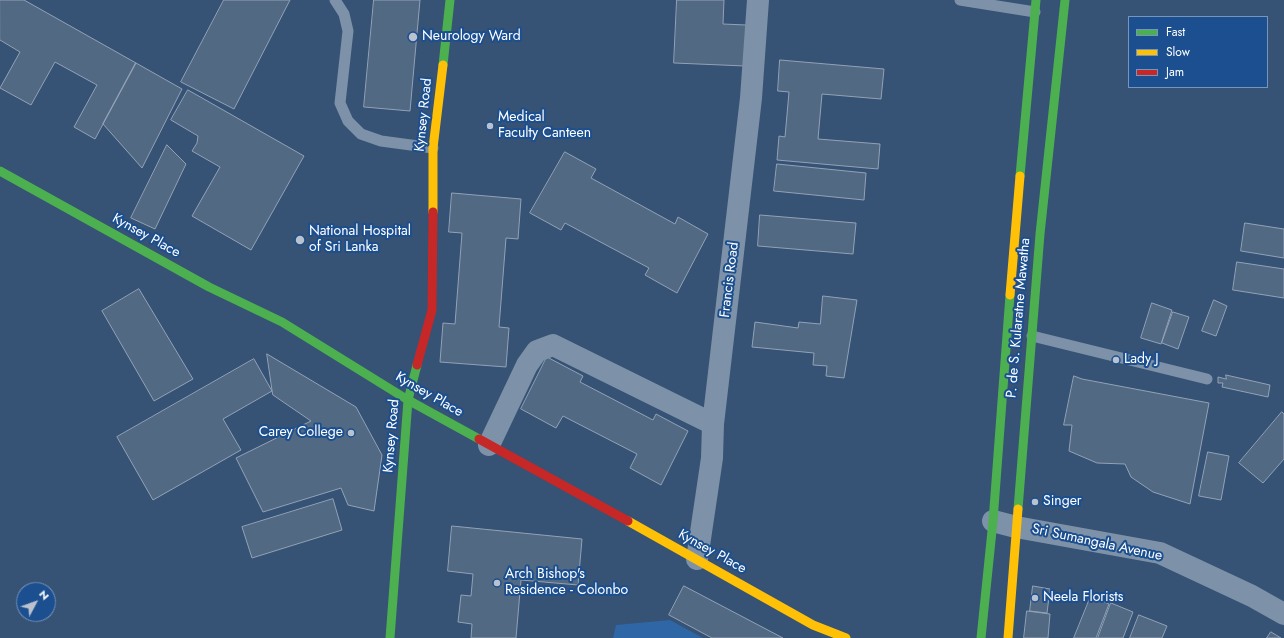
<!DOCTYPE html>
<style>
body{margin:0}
#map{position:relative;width:1284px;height:638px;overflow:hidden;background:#365274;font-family:Jost,sans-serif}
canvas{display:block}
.legend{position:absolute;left:1128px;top:16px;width:140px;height:72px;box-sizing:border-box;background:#1b4f8f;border:1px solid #7695bc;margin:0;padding:5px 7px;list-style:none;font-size:12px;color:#fff}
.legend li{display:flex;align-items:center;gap:8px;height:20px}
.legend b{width:20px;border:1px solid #7695bc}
.north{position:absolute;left:16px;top:582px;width:40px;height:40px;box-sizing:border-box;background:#1b4f8f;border:1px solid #7695bc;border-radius:50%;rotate:49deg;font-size:11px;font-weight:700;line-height:16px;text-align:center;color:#fff}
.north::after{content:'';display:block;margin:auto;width:14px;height:18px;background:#b9c2ce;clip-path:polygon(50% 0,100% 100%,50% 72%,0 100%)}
</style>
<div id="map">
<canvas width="1284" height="638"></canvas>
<ul class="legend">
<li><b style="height:5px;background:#4caf50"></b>Fast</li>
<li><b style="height:5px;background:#ffc107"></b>Slow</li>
<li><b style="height:5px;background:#c62828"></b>Jam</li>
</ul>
<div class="north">N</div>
</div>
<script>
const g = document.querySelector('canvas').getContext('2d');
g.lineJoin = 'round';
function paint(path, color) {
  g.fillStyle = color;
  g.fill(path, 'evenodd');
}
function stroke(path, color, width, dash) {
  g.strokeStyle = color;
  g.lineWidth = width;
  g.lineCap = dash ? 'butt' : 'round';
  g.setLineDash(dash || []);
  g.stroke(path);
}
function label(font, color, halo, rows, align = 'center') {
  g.font = font + ' Jost,sans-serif';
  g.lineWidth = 4;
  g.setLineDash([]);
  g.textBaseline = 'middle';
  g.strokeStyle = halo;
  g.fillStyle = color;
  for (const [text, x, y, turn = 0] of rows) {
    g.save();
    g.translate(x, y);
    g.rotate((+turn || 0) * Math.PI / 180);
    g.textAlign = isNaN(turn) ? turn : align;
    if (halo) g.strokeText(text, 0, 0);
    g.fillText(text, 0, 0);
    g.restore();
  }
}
paint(new Path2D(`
 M 670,620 L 703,638 L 613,638 L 616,625 Z`), '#2f66a5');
const building = new Path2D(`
 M 0,0 L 24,0 L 136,63 L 95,139 L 74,127 L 97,85 L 55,62 L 31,105 L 0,88 L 20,52 L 0,40 Z
 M 224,0 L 290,0 L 234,109 L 181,82 Z
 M 374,0 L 420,0 L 410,111 L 364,107 Z
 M 677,0 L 724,0 L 723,24 L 746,25 L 745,66 L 674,63 Z
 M 780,60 L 884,69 L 881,99 L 822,94 L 818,139 L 880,144 L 878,169 L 777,160 L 779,136 L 785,137 L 789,92 L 778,91 Z
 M 136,63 L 182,89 L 142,168 L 103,124 Z
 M 188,90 L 304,156 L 251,250 L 192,216 L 220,167 L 192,151 L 197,143 L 198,136 L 171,120 Z
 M 167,145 L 186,164 L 155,229 L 131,218 Z
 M 565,152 L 596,169 L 591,178 L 675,224 L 678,217 L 708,234 L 677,293 L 645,275 L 649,268 L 565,223 L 561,230 L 530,213 Z
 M 777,164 L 866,173 L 864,200 L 774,191 Z
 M 452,193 L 521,199 L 518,239 L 506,238 L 499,327 L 509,328 L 506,367 L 440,362 L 443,323 L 455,324 L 462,233 L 449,232 Z
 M 760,215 L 856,223 L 853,254 L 758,246 Z
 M 1245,223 L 1284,229 L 1284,258 L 1241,251 Z
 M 1237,262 L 1284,269 L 1284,298 L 1233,290 Z
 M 139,289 L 193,379 L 154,401 L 102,311 Z
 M 823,296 L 857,300 L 844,378 L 826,376 L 827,366 L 813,365 L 814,353 L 752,347 L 755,322 L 798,328 L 799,322 L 820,324 Z
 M 1214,300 L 1227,306 L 1216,336 L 1202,331 Z
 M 1152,303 L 1172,310 L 1161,344 L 1141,338 Z
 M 1173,312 L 1189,317 L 1178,349 L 1162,343 Z
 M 267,354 L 356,407 L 382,455 L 374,511 L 348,505 L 341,488 L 263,512 L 236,458 L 311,421 L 273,395 Z
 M 547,357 L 583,376 L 580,382 L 653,420 L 656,414 L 688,431 L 661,485 L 630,468 L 637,454 L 563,416 L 556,428 L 521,409 Z
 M 254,359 L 272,391 L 223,419 L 241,450 L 153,500 L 117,437 Z
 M 1226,375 L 1270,385 L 1268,397 L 1222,387 L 1223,383 L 1218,383 L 1218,377 L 1226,379 Z
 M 1074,376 L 1082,379 L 1209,403 L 1190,504 L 1153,492 L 1131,477 L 1125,464 L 1097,463 L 1069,451 L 1072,425 L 1064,425 Z
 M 1282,412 L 1284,414 L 1284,459 L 1263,483 L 1239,463 Z
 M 1208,452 L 1229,456 L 1221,500 L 1199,496 Z
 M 333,499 L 342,530 L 252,558 L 242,527 Z
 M 452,526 L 582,539 L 578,585 L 521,580 L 516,638 L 471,638 L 472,624 L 458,622 L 461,595 L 471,596 L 473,574 L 448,571 Z
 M 684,586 L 783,638 L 712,638 L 669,615 Z
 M 1033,586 L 1050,589 L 1047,613 L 1030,611 Z
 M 1091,596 L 1109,604 L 1096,638 L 1074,638 Z
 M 1111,603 L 1133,612 L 1123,638 L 1098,638 Z
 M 1027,611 L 1050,614 L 1048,638 L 1024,638 Z
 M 1139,615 L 1167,626 L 1162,638 L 1130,638 Z
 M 1271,632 L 1281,638 L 1267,638 Z`);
paint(building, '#526984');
stroke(building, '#92a2b6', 1);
stroke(new Path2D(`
 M 335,0 L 344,14 L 348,31 L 340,103 L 348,121 L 361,134 L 381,141 L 433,148
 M 960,0 L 1035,12
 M 1032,336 L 1207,379`), '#7d92a8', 11);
stroke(new Path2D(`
 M 489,445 L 527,365 L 537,351 L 553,345 L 713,424
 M 993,521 L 1016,527 L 1160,553 L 1252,596 L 1284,614
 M 697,559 L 712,458 L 713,424 L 751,98 L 758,0`), '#7d92a8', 22);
stroke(new Path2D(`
 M 443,65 L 450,0
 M 0,171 L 209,287 L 282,322 L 408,400 L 479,439
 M 1020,176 L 1036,0
 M 1018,509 L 1040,234 L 1065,0
 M 390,638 L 408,400 L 417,365
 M 981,638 L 993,521 L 1010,295`), '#4caf50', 9);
stroke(new Path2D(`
 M 433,212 L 433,148 L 443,65
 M 1010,295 L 1020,176
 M 628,521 L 813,625 L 846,638
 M 1008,638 L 1018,509`), '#ffc107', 9);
stroke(new Path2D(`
 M 417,365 L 432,310 L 433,212
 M 479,439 L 628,521`), '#c62828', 9);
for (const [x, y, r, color] of [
 [413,37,5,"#b9c2ce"],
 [490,126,4,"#b9c2ce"],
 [300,240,5,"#b9c2ce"],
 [1116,360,4,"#b9c2ce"],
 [351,433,4,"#b9c2ce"],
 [1035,502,4,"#b9c2ce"],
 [497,583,4,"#b9c2ce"],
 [1035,598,4,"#b9c2ce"]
]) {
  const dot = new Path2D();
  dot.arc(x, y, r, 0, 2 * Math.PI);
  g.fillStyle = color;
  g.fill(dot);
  stroke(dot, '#1b4f8f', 1.5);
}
label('14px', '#fff', '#1b4f8f', [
 ["Neurology Ward",422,37],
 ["Medical",498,118],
 ["Faculty Canteen",498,134],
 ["National Hospital",309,232],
 ["of Sri Lanka",309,248],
 ["Lady J",1124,360],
 ["Carey College",343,433,"right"],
 ["Singer",1043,502],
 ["Arch Bishop's",505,575],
 ["Residence - Colonbo",505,591],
 ["Neela Florists",1043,598]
], 'left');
label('14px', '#fff', '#1b4f8f', [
 ["Kynsey Road",424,115,-84],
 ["Kynsey Place",146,236,29],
 ["Francis Road",730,280,-83],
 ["P. de S. Kularatne Mawatha",1019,318,-85],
 ["Kynsey Place",429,395,30],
 ["Kynsey Road",392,436,-85],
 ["Sri Sumangala Avenue",1097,543,12],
 ["Kynsey Place",712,552,29]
]);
</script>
